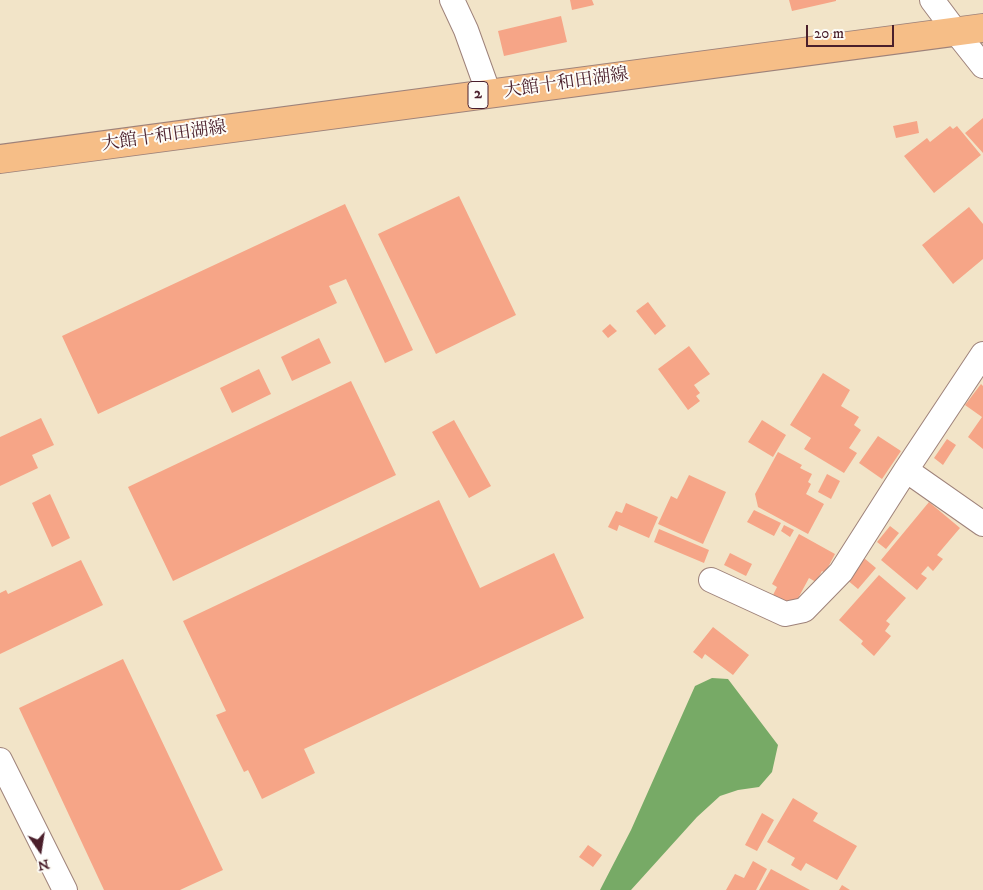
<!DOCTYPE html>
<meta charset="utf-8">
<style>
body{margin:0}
#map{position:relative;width:983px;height:890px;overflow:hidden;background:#f2e4c8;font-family:"IM FELL DW Pica",serif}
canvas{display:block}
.north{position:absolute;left:15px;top:825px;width:50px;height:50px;-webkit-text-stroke:4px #fdfcf7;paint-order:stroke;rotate:167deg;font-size:14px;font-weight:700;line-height:20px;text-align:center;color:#4a1f2b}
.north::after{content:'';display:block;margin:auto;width:18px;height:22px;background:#4a1f2b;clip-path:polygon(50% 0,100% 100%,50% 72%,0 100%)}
.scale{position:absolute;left:806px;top:25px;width:88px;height:22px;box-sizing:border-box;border:2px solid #4a1f2b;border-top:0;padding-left:6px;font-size:15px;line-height:18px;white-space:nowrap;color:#4a1f2b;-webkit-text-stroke:4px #fdfcf7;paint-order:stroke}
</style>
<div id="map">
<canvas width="983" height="890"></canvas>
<div class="north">N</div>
<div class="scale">20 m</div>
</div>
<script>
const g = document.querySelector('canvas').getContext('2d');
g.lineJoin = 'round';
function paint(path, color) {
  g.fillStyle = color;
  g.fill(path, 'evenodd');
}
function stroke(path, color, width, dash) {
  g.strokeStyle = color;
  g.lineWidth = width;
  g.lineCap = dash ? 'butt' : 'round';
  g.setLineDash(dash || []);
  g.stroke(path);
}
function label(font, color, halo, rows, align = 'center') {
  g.font = font + ' "IM FELL DW Pica","Noto Serif JP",serif';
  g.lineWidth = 4;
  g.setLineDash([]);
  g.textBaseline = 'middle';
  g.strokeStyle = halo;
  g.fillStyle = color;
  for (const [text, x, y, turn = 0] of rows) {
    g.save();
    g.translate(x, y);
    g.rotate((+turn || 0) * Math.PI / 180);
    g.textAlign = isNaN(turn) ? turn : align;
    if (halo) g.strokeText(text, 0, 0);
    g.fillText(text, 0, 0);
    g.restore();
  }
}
paint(new Path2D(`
 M 712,678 L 728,679 L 778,745 L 772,772 L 759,787 L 738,790 L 720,796 L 697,817 L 631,890 L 600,890 L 631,830 L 695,686 Z`), '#7a6');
paint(new Path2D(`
 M 570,0 L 592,0 L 594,5 L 572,10 Z
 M 789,0 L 836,0 L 836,1 L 792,11 Z
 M 561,16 L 567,42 L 504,56 L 498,31 Z
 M 983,118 L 983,153 L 965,133 Z
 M 917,121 L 919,133 L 896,138 L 893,126 Z
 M 950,126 L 953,129 L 957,126 L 981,155 L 934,193 L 904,156 L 927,138 L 930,142 Z
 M 459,196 L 516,315 L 436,354 L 378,234 Z
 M 345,204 L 413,350 L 385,363 L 346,279 L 329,286 L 337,303 L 98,414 L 62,336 Z
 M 969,207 L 983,224 L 983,259 L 953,284 L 922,245 Z
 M 648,302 L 666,326 L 655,335 L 636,311 Z
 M 610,324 L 617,331 L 608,338 L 602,331 Z
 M 319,338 L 331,363 L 292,381 L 281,357 Z
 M 689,346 L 710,374 L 694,385 L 700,393 L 696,396 L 700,401 L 688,410 L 658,369 Z
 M 259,369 L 271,394 L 232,413 L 220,388 Z
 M 823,373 L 850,390 L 841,406 L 859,417 L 854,425 L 861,430 L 849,448 L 857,453 L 844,473 L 804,449 L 811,438 L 790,425 Z
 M 351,381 L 396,475 L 173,581 L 128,487 Z
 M 981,384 L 983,386 L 983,449 L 968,437 L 982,417 L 965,405 Z
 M 41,418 L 54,445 L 32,455 L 38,468 L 0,486 L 0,437 Z
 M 454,420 L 491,486 L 469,498 L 432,432 Z
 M 762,420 L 786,435 L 773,457 L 748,442 Z
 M 878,436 L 901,451 L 882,479 L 859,463 Z
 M 947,439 L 956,445 L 943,465 L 934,458 Z
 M 778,452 L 802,465 L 800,468 L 812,474 L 808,482 L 811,484 L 806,494 L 824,504 L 808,534 L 758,507 L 755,494 Z
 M 827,474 L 840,481 L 831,499 L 818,492 Z
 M 689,475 L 726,492 L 703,544 L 658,524 L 671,496 L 677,499 Z
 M 50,494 L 70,538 L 52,547 L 32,503 Z
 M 439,500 L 480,588 L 554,553 L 584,618 L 304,749 L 315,773 L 262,799 L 248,770 L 244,772 L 216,715 L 226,711 L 183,621 Z
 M 929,502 L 960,528 L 937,555 L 943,559 L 933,571 L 928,566 L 921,574 L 927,578 L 917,590 L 881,560 Z
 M 626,503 L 658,517 L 649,538 L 619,525 L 617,531 L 608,527 L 616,511 L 622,513 Z
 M 754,510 L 781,523 L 774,536 L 747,522 Z
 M 784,525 L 794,530 L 790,537 L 781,531 Z
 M 890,526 L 899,533 L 886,549 L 877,542 Z
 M 659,529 L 709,550 L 704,563 L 654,542 Z
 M 799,534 L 835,554 L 825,573 L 822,571 L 816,582 L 809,578 L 796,602 L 791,605 L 773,595 L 777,587 L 772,584 Z
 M 730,553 L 752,564 L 746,576 L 724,565 Z
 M 864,558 L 876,568 L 858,589 L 846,579 Z
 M 81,560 L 103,605 L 0,654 L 0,593 L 6,590 L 8,594 Z
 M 879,575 L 906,598 L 886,621 L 890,624 L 885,631 L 891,636 L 874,656 L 861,644 L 863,641 L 839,620 Z
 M 713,627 L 749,655 L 733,675 L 705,654 L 702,659 L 693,652 Z
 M 123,659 L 223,870 L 180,890 L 104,890 L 19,708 Z
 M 793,798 L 818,813 L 813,821 L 857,846 L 837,880 L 806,863 L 801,871 L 791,865 L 795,858 L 767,842 Z
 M 762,813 L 774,820 L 757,851 L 745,845 Z
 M 588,845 L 602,855 L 593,867 L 579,857 Z
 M 753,861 L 767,869 L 756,890 L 726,890 L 735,874 L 744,878 Z
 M 771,869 L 810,890 L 759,890 Z
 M 842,885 L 850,890 L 839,890 Z`), '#f6a587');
const street = new Path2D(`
 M 452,0 L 466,30 L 489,94
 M 932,0 L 956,32 L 983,66
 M 906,470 L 983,524
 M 711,580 L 785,614 L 804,610 L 841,572 L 906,470 L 983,354
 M 0,760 L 65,890`);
const primary = new Path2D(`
 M 0,159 L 983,28`);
stroke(street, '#9e827a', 26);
stroke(primary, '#9e827a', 30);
stroke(street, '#fff', 24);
stroke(primary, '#f6be87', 28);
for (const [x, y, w] of [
 [478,95,20]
]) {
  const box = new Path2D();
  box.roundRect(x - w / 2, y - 13.5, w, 27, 4);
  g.fillStyle = '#fdfcf7';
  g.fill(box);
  stroke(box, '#4a1f2b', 1);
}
label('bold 16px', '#4a1f2b', null, [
 ["2",478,95]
]);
label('18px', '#4a1f2b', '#fdfcf7', [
 ["大館十和田湖線",566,84,-8],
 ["大館十和田湖線",164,137,-8]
]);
</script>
